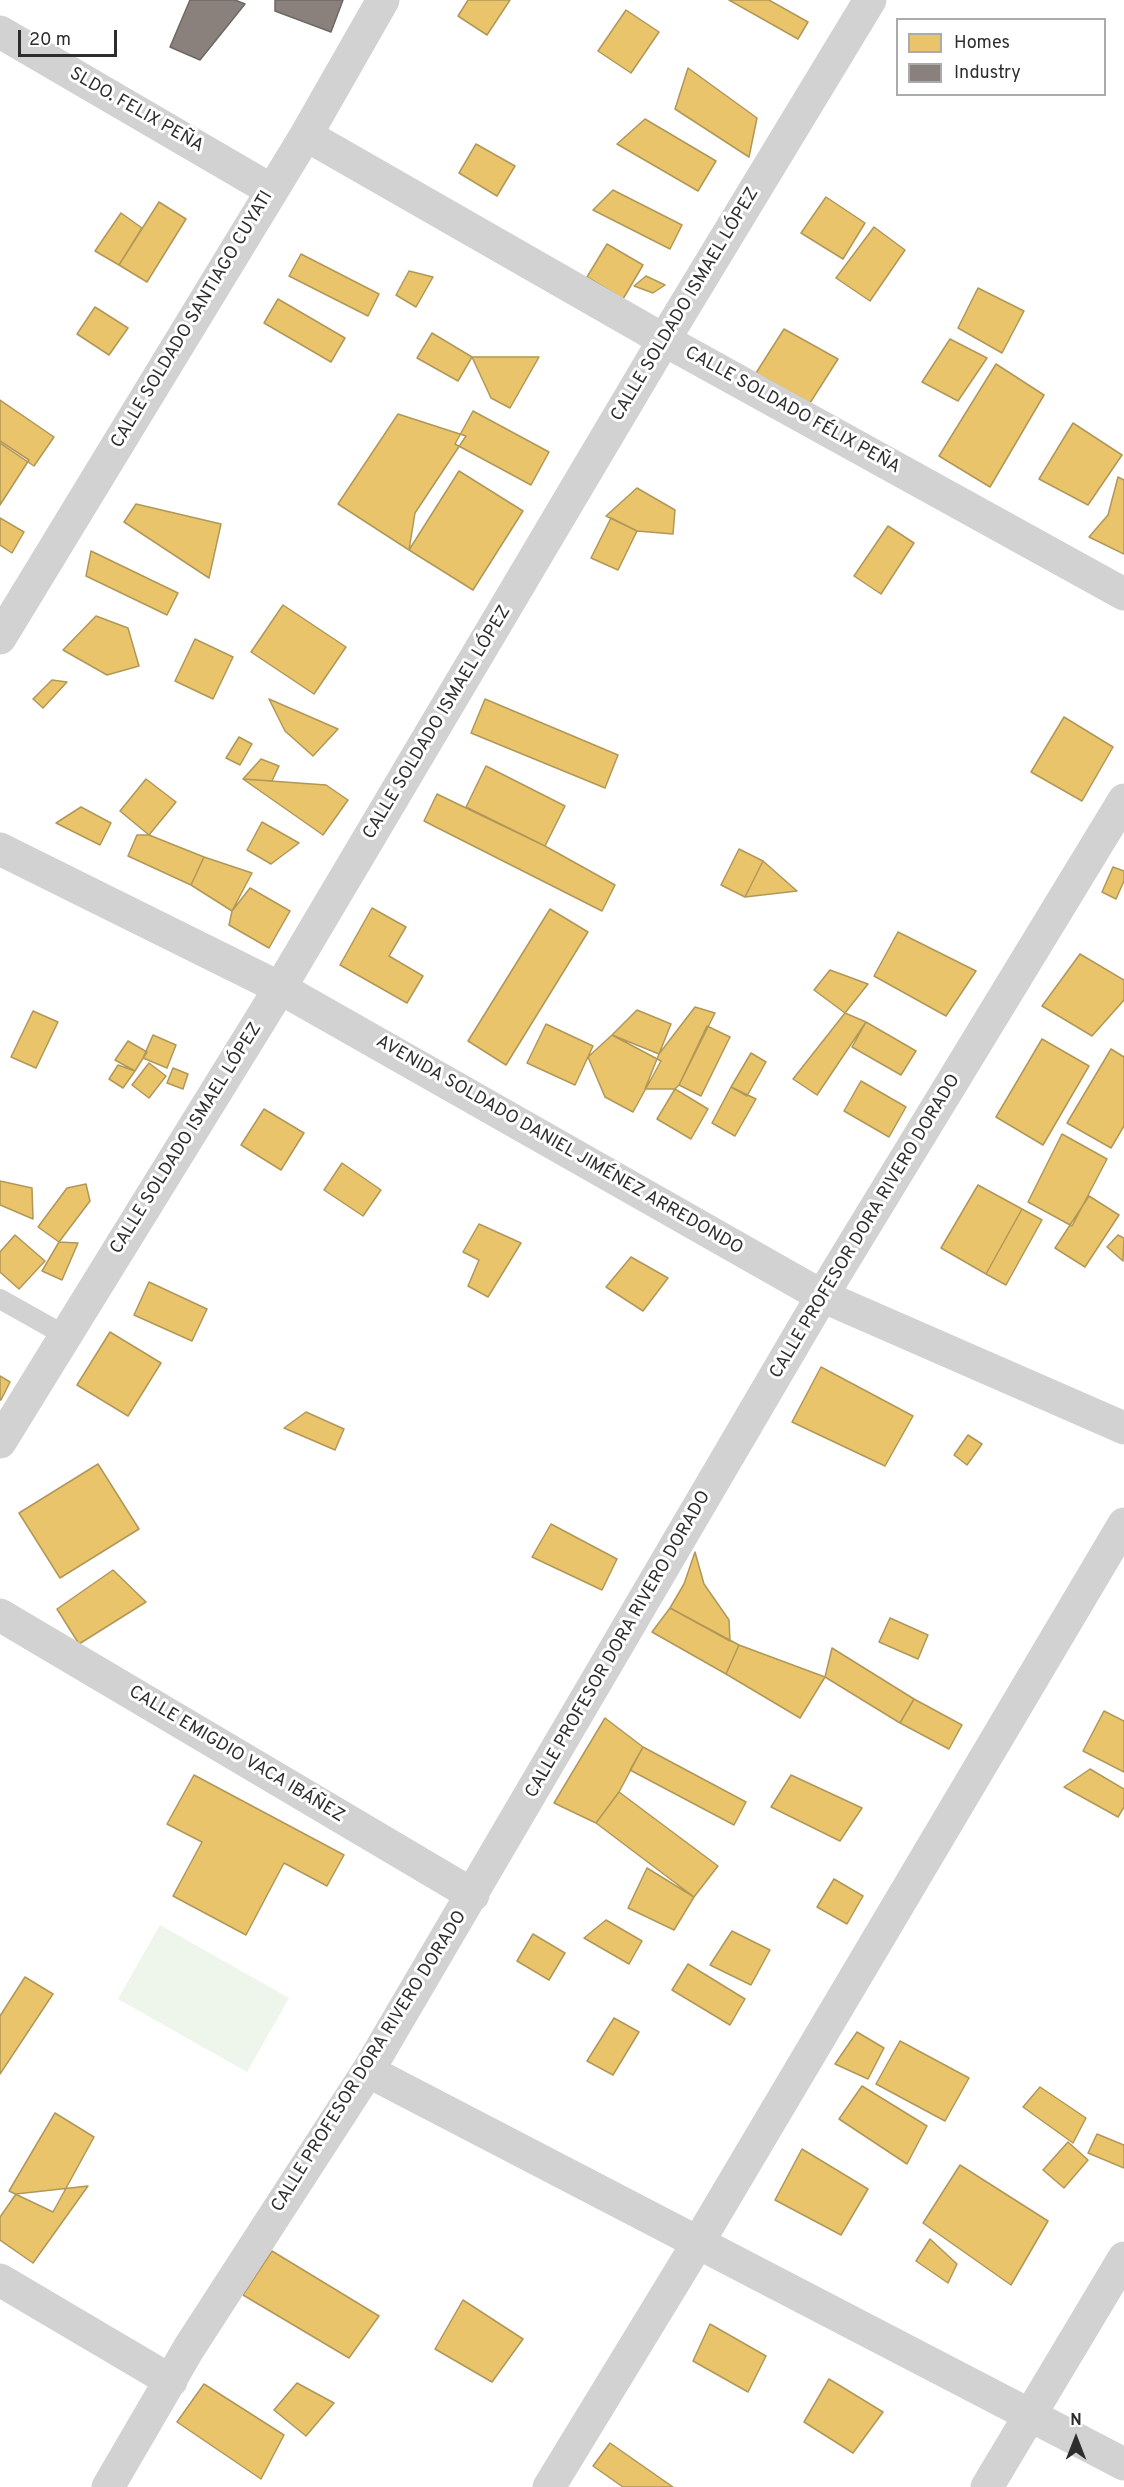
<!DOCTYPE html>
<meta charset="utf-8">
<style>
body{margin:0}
#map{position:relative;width:1124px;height:2487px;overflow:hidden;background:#fff;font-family:Overpass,sans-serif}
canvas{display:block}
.legend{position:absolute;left:896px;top:18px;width:210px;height:78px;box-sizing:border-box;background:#fff;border:2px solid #ababab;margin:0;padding:8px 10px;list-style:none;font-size:18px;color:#2d2d2d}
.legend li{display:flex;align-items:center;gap:12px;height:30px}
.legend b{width:30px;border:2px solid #ababab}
.north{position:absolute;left:1046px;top:2409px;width:60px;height:60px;-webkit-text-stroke:4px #fff;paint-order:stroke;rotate:0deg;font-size:16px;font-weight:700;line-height:24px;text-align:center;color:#2d2d2d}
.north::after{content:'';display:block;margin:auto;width:21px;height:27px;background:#2d2d2d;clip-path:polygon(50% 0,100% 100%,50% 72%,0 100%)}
.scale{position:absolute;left:18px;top:30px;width:99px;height:27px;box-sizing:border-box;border:3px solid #2d2d2d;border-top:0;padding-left:8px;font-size:18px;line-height:21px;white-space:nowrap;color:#2d2d2d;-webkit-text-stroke:4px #fff;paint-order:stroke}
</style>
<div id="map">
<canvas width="1124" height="2487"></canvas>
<ul class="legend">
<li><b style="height:16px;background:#e9c46a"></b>Homes</li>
<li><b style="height:16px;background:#8a817c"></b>Industry</li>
</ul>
<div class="north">N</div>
<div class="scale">20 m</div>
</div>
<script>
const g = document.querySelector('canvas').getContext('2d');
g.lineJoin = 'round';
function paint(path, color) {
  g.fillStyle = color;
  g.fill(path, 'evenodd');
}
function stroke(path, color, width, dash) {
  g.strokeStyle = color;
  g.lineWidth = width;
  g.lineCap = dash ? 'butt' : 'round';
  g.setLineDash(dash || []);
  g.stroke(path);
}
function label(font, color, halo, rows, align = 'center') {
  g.font = font + ' Overpass,sans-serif';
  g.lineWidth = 6;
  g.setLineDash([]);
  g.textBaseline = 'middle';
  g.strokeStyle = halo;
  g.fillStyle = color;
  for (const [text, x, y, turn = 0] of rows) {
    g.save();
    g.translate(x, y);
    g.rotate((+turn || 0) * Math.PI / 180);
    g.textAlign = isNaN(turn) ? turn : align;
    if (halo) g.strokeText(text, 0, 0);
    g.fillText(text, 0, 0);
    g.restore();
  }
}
paint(new Path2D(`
 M 160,1925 L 289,1998 L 247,2072 L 118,1999 Z`), '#eef5ea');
const homes = new Path2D(`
 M 468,0 L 510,0 L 487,35 L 458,16 Z
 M 729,0 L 769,0 L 808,22 L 798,39 Z
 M 626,10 L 659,32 L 631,73 L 598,51 Z
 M 688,68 L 757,118 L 749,157 L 675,109 Z
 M 645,119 L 716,161 L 698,191 L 617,144 Z
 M 476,144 L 515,166 L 497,196 L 459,173 Z
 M 613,190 L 682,225 L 670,249 L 593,210 Z
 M 826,197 L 865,223 L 843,259 L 801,233 Z
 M 159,202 L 186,219 L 147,282 L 119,265 Z
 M 121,213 L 142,228 L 119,265 L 95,251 Z
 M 874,227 L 905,250 L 870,301 L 836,278 Z
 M 607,244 L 643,265 L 623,299 L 587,277 Z
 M 301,254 L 379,294 L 368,316 L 289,276 Z
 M 409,271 L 433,277 L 416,307 L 396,295 Z
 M 646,276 L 665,285 L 653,293 L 634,286 Z
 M 978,288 L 1024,311 L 1002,353 L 958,328 Z
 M 278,299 L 345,338 L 331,362 L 264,323 Z
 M 95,307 L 128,328 L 109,355 L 77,334 Z
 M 784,329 L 838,359 L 810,403 L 756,373 Z
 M 432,333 L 472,357 L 458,381 L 417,358 Z
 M 950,339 L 987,358 L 958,401 L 922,382 Z
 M 472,357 L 539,357 L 510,408 L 491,398 Z
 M 996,364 L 1044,395 L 990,487 L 939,456 Z
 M 0,400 L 54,437 L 34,466 L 0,443 Z
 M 473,411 L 549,452 L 531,485 L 455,444 Z
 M 398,414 L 466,436 L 415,513 L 409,550 L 338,504 Z
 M 1073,423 L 1122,455 L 1088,505 L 1039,479 Z
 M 0,441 L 29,460 L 0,505 Z
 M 459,471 L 523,511 L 473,590 L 409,550 Z
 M 1118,477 L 1124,480 L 1124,554 L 1089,537 L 1108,515 Z
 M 637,488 L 675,510 L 673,534 L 637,531 L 606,516 Z
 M 136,504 L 221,524 L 209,578 L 124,522 Z
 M 0,518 L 24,532 L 12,553 L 0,545 Z
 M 611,518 L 637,531 L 618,570 L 591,558 Z
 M 888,526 L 914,543 L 881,594 L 854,576 Z
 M 91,551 L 178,593 L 167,615 L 86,576 Z
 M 283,605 L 346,647 L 314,694 L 251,652 Z
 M 96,616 L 128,628 L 139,666 L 107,675 L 63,650 Z
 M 195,639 L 233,657 L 213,699 L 175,681 Z
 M 52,680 L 67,682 L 43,708 L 33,699 Z
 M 269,699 L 338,729 L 313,756 L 285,731 Z
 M 485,699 L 618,755 L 605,788 L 471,733 Z
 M 1064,717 L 1113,747 L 1082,801 L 1031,772 Z
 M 239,737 L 252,744 L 240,765 L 226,758 Z
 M 261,759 L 279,766 L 272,781 L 243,779 Z
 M 486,766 L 565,806 L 545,846 L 466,807 Z
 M 146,779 L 176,802 L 149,835 L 120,811 Z
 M 243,779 L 326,785 L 348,800 L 323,835 Z
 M 437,794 L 545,846 L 615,885 L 602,911 L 424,821 Z
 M 81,807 L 111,823 L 100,845 L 56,823 Z
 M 262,822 L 299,843 L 271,864 L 247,850 Z
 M 137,835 L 149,835 L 204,857 L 191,885 L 128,856 Z
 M 739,849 L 763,861 L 745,897 L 721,885 Z
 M 204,857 L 252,873 L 232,911 L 191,885 Z
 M 763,861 L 797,891 L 745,897 Z
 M 1113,867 L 1124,871 L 1124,881 L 1116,899 L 1102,892 Z
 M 250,888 L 290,911 L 269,948 L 229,925 L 232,911 Z
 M 372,908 L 406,927 L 389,956 L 423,976 L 407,1003 L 340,965 Z
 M 550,909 L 588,932 L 506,1065 L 468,1041 Z
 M 898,932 L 976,971 L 946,1016 L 874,976 Z
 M 1080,954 L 1124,980 L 1124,1000 L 1092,1036 L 1042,1006 Z
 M 830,970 L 868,984 L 845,1013 L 814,990 Z
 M 695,1007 L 715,1013 L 679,1085 L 675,1089 L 645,1089 L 659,1054 Z
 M 637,1010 L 671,1024 L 659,1054 L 612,1035 Z
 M 33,1011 L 58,1022 L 36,1068 L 11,1057 Z
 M 845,1013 L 866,1022 L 817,1095 L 793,1079 Z
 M 866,1022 L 916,1051 L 901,1075 L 852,1047 Z
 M 546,1024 L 593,1046 L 575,1085 L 527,1063 Z
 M 707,1026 L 730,1037 L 701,1096 L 679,1085 Z
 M 153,1035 L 176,1045 L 167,1068 L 143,1058 Z
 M 612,1035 L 661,1061 L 633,1112 L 605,1097 L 588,1057 Z
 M 1042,1039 L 1089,1066 L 1043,1145 L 996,1117 Z
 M 128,1041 L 147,1052 L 135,1071 L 115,1060 Z
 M 1111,1049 L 1124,1057 L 1124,1126 L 1111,1148 L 1067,1123 Z
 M 751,1053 L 766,1062 L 747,1096 L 731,1087 Z
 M 149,1063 L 166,1076 L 149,1098 L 132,1085 Z
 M 118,1065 L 135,1071 L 123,1088 L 109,1079 Z
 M 173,1068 L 188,1074 L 183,1089 L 167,1083 Z
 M 861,1081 L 906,1107 L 889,1137 L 844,1111 Z
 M 731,1087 L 756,1099 L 735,1136 L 712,1123 Z
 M 675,1089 L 708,1109 L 691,1139 L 657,1119 Z
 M 264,1109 L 304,1133 L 281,1170 L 241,1145 Z
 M 1062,1134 L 1107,1159 L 1072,1226 L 1028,1202 Z
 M 342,1163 L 381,1190 L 363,1216 L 324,1190 Z
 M 0,1181 L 32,1188 L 33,1219 L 0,1205 Z
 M 86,1184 L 90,1201 L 59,1242 L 38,1227 L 67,1188 Z
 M 978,1185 L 1022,1209 L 986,1274 L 941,1248 Z
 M 1089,1196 L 1119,1215 L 1085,1267 L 1055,1248 Z
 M 1022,1209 L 1042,1220 L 1006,1285 L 986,1274 Z
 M 479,1224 L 521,1243 L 488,1297 L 468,1286 L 479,1260 L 463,1252 Z
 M 15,1235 L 45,1261 L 19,1289 L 0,1272 L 0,1252 Z
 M 1118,1235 L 1124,1238 L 1123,1261 L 1107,1247 Z
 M 59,1242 L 78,1243 L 62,1280 L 42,1271 Z
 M 631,1257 L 668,1278 L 643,1311 L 606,1287 Z
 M 149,1282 L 207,1309 L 192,1341 L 134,1315 Z
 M 110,1332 L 161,1363 L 128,1416 L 77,1385 Z
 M 821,1367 L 913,1416 L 885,1466 L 792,1422 Z
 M 0,1376 L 10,1382 L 1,1400 L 0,1400 Z
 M 306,1412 L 344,1429 L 335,1450 L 284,1428 Z
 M 968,1435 L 982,1444 L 967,1465 L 954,1455 Z
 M 98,1464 L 139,1529 L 60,1578 L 19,1513 Z
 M 551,1524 L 617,1559 L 602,1590 L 532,1557 Z
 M 695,1552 L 704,1584 L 729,1620 L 730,1641 L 670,1608 L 684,1584 Z
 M 113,1570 L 146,1602 L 79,1644 L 57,1609 Z
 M 670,1608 L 739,1645 L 726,1674 L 652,1632 Z
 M 890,1618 L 928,1635 L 918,1659 L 879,1642 Z
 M 739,1645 L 825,1677 L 800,1718 L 726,1674 Z
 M 832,1648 L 914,1699 L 900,1723 L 825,1677 Z
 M 914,1699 L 962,1725 L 949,1749 L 900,1723 Z
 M 1104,1711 L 1124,1721 L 1124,1772 L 1083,1751 Z
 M 605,1718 L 643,1747 L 619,1792 L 596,1823 L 554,1803 Z
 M 643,1747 L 746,1802 L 734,1825 L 630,1770 Z
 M 1090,1769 L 1124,1789 L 1124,1807 L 1118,1817 L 1064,1787 Z
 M 194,1775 L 344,1855 L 327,1886 L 284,1863 L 246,1935 L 173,1896 L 202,1842 L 167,1824 Z
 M 791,1775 L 862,1808 L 840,1841 L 771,1807 Z
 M 619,1792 L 718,1866 L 694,1897 L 596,1823 Z
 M 647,1868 L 694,1897 L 674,1930 L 628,1908 Z
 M 834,1879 L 863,1896 L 847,1924 L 817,1907 Z
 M 606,1920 L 642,1941 L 629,1964 L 584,1938 Z
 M 732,1931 L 770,1950 L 751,1985 L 710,1965 Z
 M 533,1934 L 565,1953 L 549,1980 L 517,1961 Z
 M 688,1964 L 745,1999 L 730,2025 L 672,1990 Z
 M 25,1977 L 53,1994 L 0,2074 L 0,2016 Z
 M 614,2018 L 639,2032 L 613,2075 L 587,2061 Z
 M 857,2032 L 884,2048 L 868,2079 L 835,2064 Z
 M 900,2041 L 969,2078 L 945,2121 L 876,2084 Z
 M 862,2086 L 927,2126 L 907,2164 L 839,2119 Z
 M 1040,2087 L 1086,2118 L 1073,2143 L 1023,2107 Z
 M 55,2113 L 94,2137 L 53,2212 L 9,2191 Z
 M 1097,2134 L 1124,2145 L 1124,2168 L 1088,2153 Z
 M 1068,2142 L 1088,2160 L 1064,2188 L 1043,2170 Z
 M 802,2149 L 868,2189 L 841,2235 L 775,2200 Z
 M 960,2165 L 1048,2221 L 1011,2285 L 923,2223 Z
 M 88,2186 L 33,2263 L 0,2240 L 0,2217 L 16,2194 Z
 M 930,2239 L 957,2264 L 948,2283 L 916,2261 Z
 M 272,2251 L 379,2316 L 349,2358 L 243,2295 Z
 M 463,2300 L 523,2339 L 492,2382 L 435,2349 Z
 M 710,2324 L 766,2356 L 748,2392 L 693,2361 Z
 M 829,2379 L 883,2412 L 853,2453 L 804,2422 Z
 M 297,2383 L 334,2403 L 306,2436 L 274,2410 Z
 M 204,2384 L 284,2435 L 261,2479 L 177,2422 Z
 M 610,2443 L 673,2487 L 623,2487 L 593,2466 Z`);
paint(homes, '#e9c46a');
stroke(homes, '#b19758', 1.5);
const industry = new Path2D(`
 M 190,0 L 235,0 L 245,4 L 200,60 L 170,47 Z
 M 275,0 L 343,0 L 331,32 L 275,11 Z`);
paint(industry, '#8a817c');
stroke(industry, '#6e6864', 1.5);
stroke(new Path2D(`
 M 0,1299 L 66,1336`), '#d2d2d2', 20);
stroke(new Path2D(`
 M 0,32 L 271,190
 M 306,135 L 664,340 L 1124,594
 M 0,638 L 306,135 L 383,0
 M 0,849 L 280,988 L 822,1296 L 1124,1428
 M 0,1442 L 280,988 L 664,340 L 870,0
 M 0,1615 L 473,1895
 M 368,2071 L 1124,2464
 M 0,2280 L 171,2381
 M 108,2487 L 189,2348 L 368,2071 L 822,1296 L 1124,800
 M 549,2487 L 699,2241 L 1124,1524
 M 987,2487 L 1124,2258`), '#d2d2d2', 33);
label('18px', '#2d2d2d', '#fff', [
 ["SLDO. FELIX PEÑA",136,111,30],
 ["CALLE SOLDADO ISMAEL LÓPEZ",686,305,-59],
 ["CALLE SOLDADO SANTIAGO CUYATI",193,320,-59],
 ["CALLE SOLDADO FÉLIX PEÑA",792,411,29],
 ["CALLE SOLDADO ISMAEL LÓPEZ",438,723,-59],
 ["CALLE SOLDADO ISMAEL LÓPEZ",187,1139,-58],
 ["AVENIDA SOLDADO DANIEL JIMÉNEZ ARREDONDO",559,1146,30],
 ["CALLE PROFESOR DORA RIVERO DORADO",866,1227,-59],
 ["CALLE PROFESOR DORA RIVERO DORADO",619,1645,-60],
 ["CALLE EMIGDIO VACA IBÁÑEZ",236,1755,31],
 ["CALLE PROFESOR DORA RIVERO DORADO",370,2062,-58]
]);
</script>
